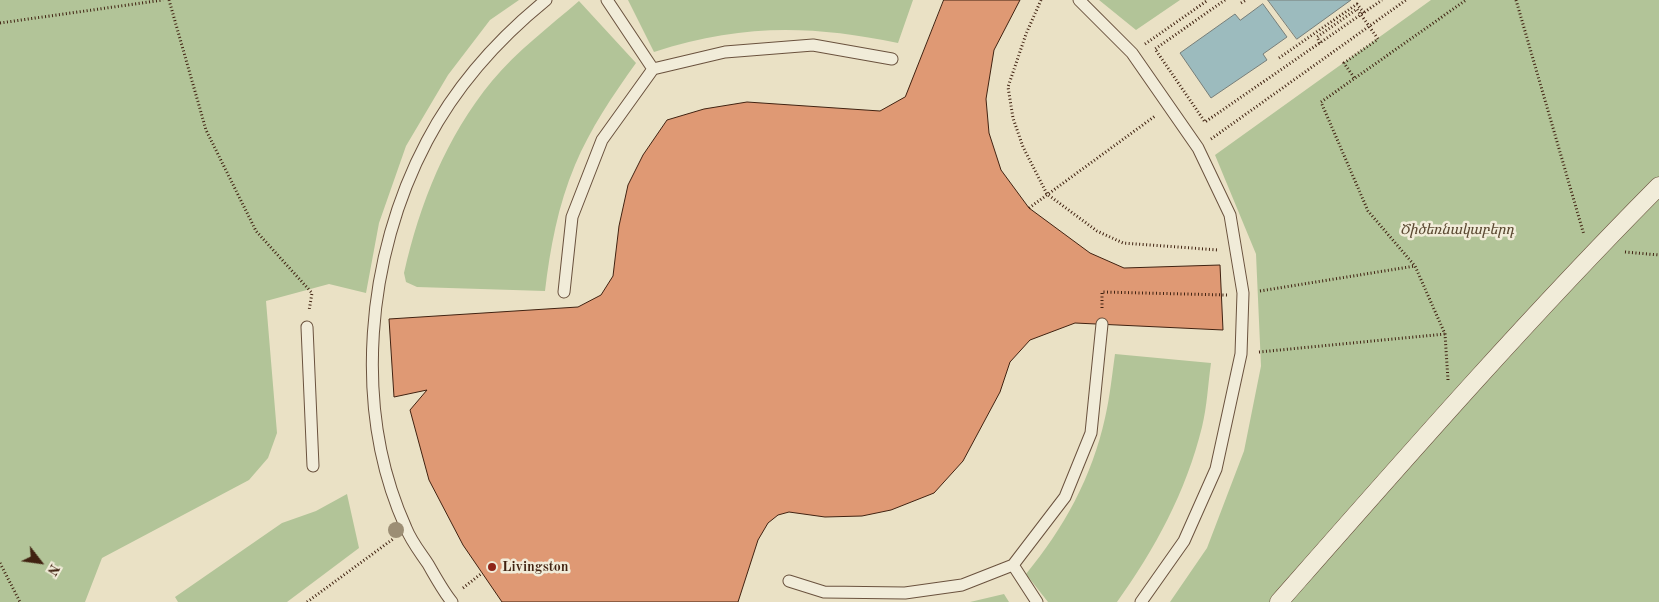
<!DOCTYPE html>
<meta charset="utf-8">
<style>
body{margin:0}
#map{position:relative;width:1659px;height:602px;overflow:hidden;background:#eae1c5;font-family:"Old Standard TT",serif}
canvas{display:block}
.north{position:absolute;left:15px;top:537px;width:50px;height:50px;-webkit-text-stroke:4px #f1ecd9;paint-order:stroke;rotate:120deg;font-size:14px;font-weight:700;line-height:20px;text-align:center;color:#402211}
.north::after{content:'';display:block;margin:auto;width:18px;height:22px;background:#402211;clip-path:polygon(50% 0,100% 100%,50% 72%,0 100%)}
</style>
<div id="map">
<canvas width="1659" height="602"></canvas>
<div class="north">N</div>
</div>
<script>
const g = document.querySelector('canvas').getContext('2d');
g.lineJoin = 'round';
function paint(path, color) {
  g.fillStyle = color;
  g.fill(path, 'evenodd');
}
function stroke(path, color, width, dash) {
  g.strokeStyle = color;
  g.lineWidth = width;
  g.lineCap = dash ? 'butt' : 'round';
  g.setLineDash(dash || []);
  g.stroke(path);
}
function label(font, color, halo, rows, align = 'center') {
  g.font = font + ' "Old Standard TT","Noto Serif Armenian",serif';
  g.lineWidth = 5;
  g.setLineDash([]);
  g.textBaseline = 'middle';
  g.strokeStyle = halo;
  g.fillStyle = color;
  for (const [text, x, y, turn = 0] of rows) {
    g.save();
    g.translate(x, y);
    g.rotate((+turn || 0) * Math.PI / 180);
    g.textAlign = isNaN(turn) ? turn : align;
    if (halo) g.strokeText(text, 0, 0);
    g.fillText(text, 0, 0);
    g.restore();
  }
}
paint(new Path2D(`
 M 0,0 L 519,0 L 490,20 L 448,75 L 406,146 L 379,223 L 366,293 L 329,284 L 266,301 L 277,433 L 268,458 L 249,480 L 102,558 L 85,602 L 0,602 Z
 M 628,0 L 913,0 L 898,43 C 809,25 742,24 654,52 Z
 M 1099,0 L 1180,0 L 1136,30 Z
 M 1431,0 L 1659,0 L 1659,602 L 1170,602 L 1207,548 L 1244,451 L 1261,366 L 1256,254 L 1215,155 Z
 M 579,1 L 636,63 C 613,95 590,129 575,165 C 558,205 550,249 545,291 L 417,287 L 406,282 L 404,273 C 420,203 446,137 492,81 C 517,51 550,26 579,1 Z
 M 1115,354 L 1211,363 C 1208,384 1207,407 1202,427 C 1186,492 1155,549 1117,602 L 1048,602 L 1026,574 C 1064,528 1092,477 1105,418 C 1110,397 1112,375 1115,354 Z
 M 347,494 L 359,548 L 287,602 L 178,602 L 175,597 L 282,523 L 316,511 Z
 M 1004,594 L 1009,602 L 970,602 Z`), '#b2c498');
const water = new Path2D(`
 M 1268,0 L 1351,0 L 1297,39 Z
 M 1263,4 L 1287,37 L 1263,54 L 1267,60 L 1211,98 L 1180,53 L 1235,14 L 1240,20 Z`);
paint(water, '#9cbbbe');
stroke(water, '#777e79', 1);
const building = new Path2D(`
 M 944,0 L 1020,0 L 994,50 L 986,99 L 989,133 L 1001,170 L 1029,208 L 1090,253 L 1124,268 L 1220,265 L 1223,330 L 1075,323 L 1030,340 L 1010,362 L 1000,392 L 963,461 L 934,493 L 891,510 L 862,516 L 825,517 L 789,512 L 778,515 L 768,523 L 758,540 L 738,602 L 502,602 L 463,545 L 429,480 L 410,410 L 427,390 L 394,397 L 389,319 L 578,307 L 601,295 L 613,276 L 619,226 L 628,185 L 643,155 L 667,120 L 704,109 L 747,102 L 880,111 L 905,97 Z`);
paint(building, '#df9974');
stroke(building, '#402211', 1);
const service = new Path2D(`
 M 607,0 L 653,69
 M 1079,0 L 1132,53 L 1198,148 L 1230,215 L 1243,293 L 1241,354 L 1216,469 L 1184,541 L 1141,602
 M 564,292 L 572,217 L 602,140 L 653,69 L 725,52 L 813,45 L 892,59
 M 307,327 L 313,466
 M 1013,565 L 1037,602
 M 789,581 L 824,592 L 905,593 L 962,585 L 1013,565 L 1065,497 L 1091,433 L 1102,324
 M 452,602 C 443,591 435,576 428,564 C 420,552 411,541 406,528 C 352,409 366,256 427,141 C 456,86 498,39 546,0`);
const pedestrian = new Path2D(`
 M 1279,602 C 1403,461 1527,319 1659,186`);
stroke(service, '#6a523e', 13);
stroke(pedestrian, '#6a523e', 19);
stroke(new Path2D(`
 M 169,0 L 206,130 L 256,231 L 312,293 L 309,311
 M 1041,0 L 1026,34 L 1008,87 L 1013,118 L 1023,147 L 1047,194 L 1097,231 L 1123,243 L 1218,250
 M 1225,0 L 1155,49 L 1205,122 L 1382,0
 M 1516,0 L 1584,235
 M 1241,3 L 1246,0
 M 0,23 L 163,0
 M 1320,43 L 1317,37 L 1357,9 L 1378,39 L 1344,63 L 1355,79
 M 1145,44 L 1208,0
 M 1279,58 L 1357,4 L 1364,13
 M 1211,139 L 1406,0
 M 1029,208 L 1155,116
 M 1625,252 L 1659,255
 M 1260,291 L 1415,266
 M 1102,308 L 1102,292 L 1227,295
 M 1259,352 L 1445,334
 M 1448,380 L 1445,334 L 1415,266 L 1368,211 L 1321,102 L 1466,0
 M 0,563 L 20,602
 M 463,588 L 482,573
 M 307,602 L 393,539`), '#402211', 3, [1, 2.5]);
stroke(service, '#f1ecd9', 11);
stroke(pedestrian, '#f1ecd9', 18);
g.fillStyle = '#9c8e75';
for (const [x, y] of [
 [396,530]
]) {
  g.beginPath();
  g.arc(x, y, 8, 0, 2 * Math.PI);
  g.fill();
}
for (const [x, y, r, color] of [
 [492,567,5,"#8f2418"]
]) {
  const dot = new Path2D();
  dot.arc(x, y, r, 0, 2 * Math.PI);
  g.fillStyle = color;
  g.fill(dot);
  stroke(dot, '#f1ecd9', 2);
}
label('italic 14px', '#5c4a33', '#f1ecd9', [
 ["Ծիծեռնակաբերդ",1457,230]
]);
label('bold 14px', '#402211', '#f1ecd9', [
 ["Livingston",502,567]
], 'left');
</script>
